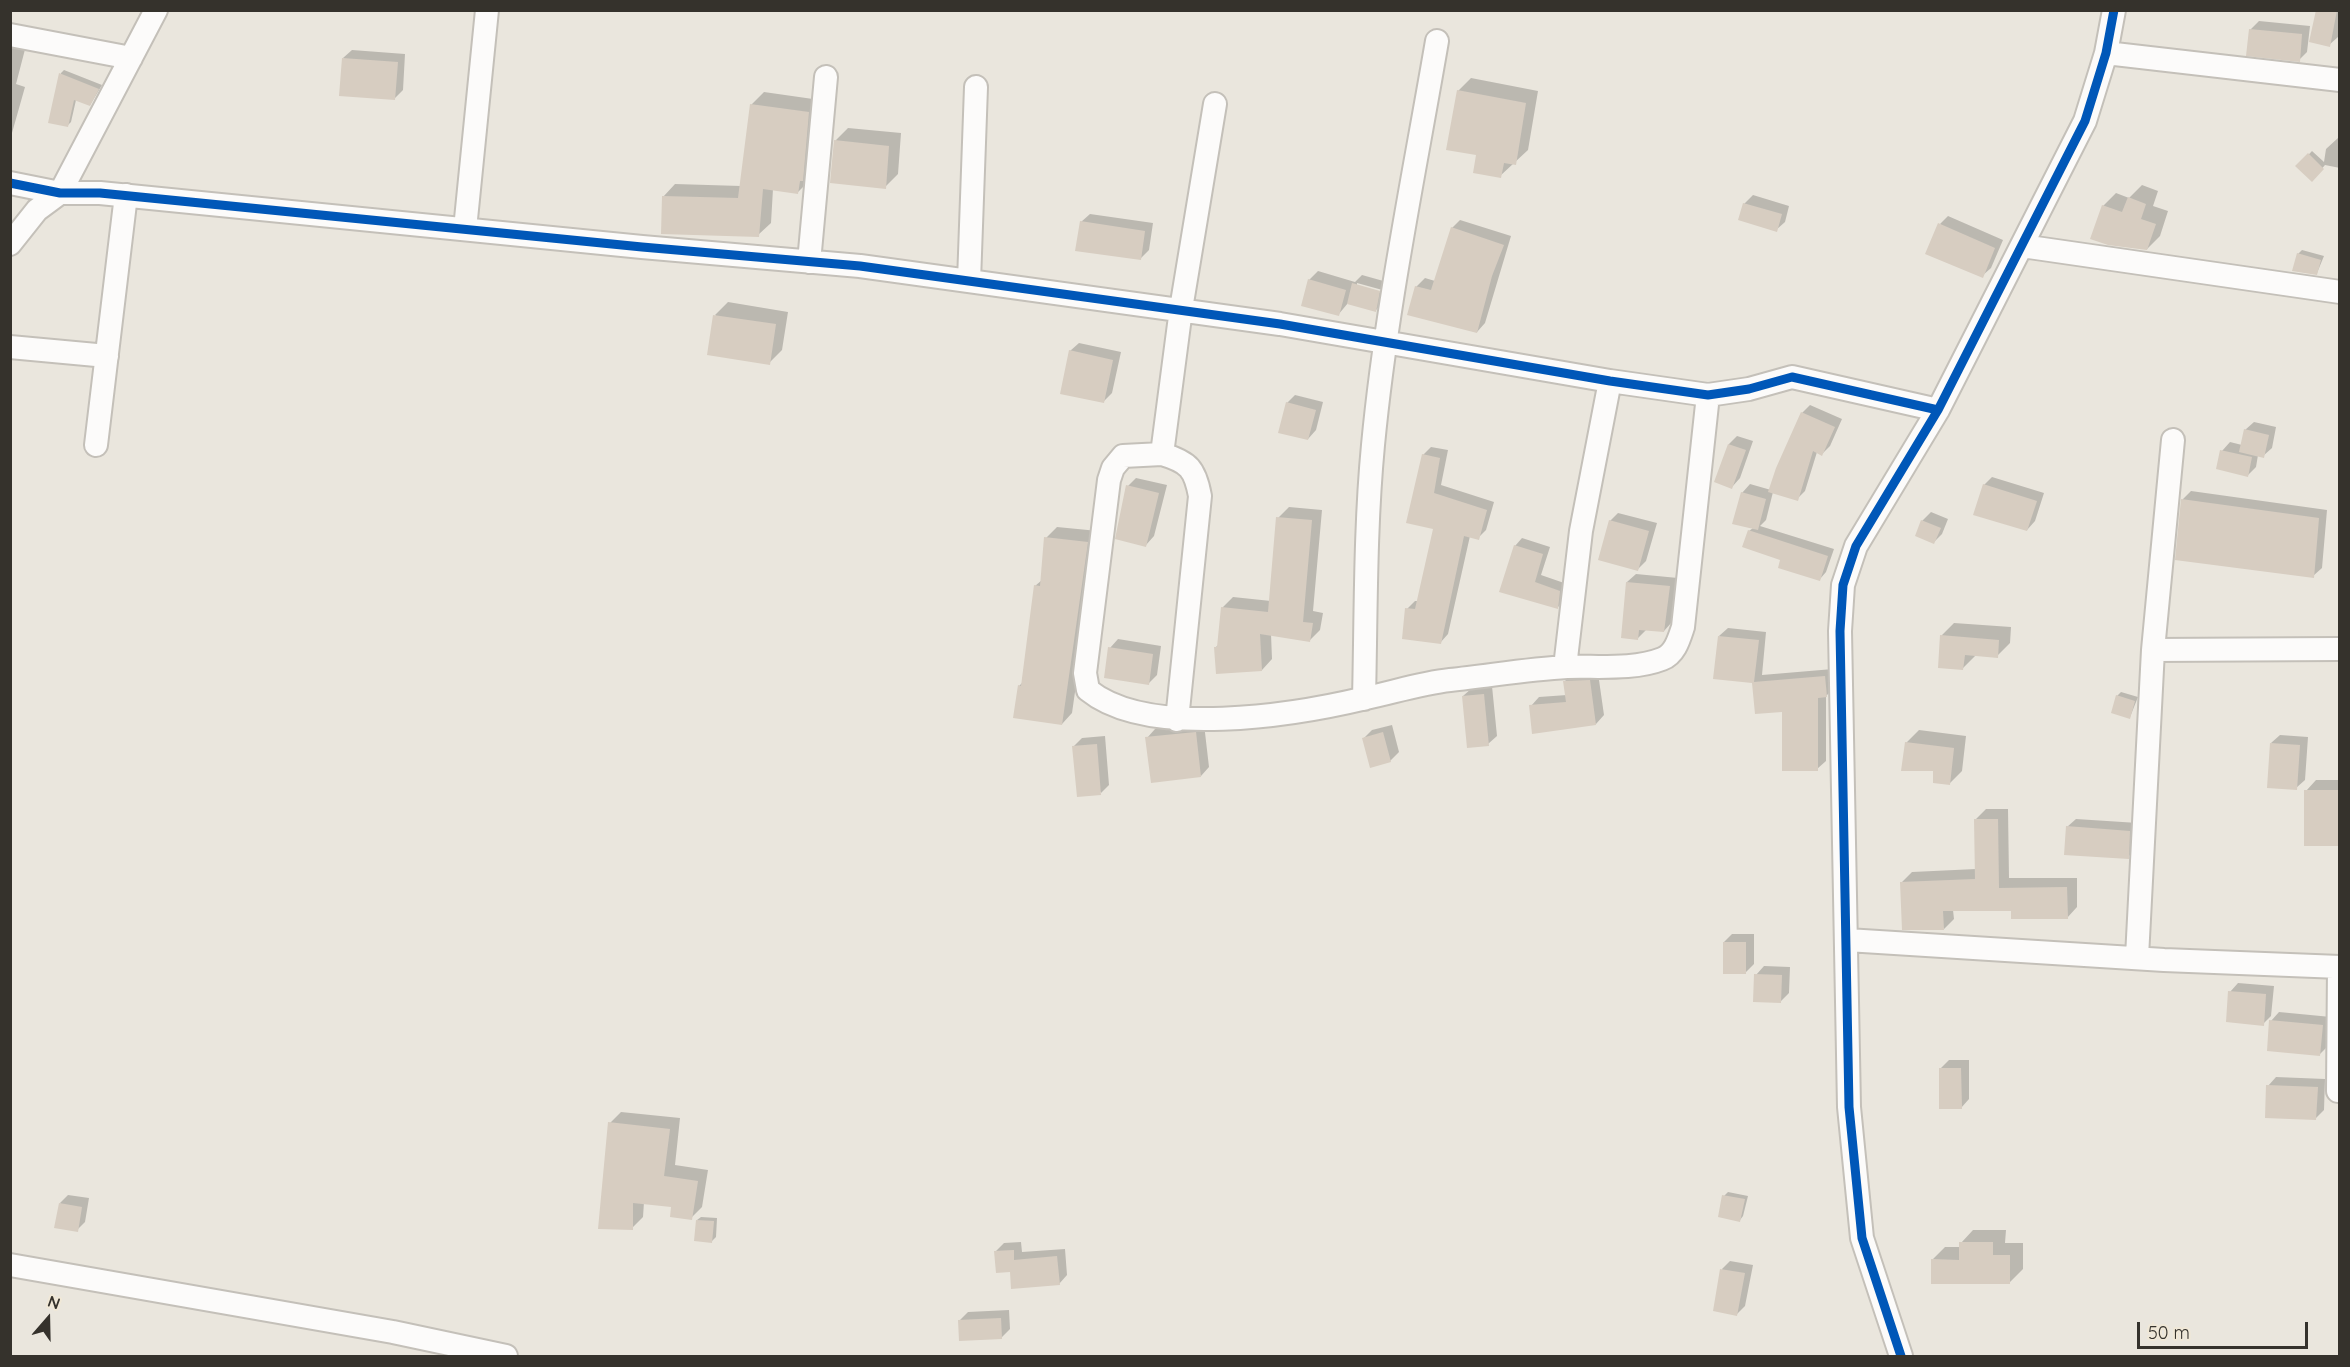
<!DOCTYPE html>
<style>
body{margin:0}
#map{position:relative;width:2350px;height:1367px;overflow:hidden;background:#eae6dd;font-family:Quicksand,sans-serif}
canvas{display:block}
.frame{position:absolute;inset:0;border:12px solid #35322c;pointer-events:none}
.north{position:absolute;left:18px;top:1289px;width:60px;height:60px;-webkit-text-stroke:4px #f0e8d7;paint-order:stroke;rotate:20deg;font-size:16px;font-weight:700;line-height:24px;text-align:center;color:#35322c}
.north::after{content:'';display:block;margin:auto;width:21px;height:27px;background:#35322c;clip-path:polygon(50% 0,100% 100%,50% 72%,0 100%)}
.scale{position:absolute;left:2137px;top:1322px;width:171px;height:27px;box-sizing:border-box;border:3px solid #35322c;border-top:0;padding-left:8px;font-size:18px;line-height:21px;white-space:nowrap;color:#35322c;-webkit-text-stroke:4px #f0e8d7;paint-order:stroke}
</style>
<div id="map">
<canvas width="2350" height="1367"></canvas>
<div class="frame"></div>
<div class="north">N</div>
<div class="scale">50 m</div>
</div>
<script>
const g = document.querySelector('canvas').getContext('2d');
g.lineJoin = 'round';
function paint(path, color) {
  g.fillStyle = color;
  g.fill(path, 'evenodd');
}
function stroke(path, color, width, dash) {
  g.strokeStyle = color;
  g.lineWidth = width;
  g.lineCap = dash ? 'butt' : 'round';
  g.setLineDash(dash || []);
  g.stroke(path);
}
paint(new Path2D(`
 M 2318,10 L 2340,10 L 2338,37 L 2329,45 Z
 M 2259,21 L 2310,26 L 2307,52 L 2299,60 L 2250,30 Z
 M 10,23 L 17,31 L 29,34 L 16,84 L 25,87 L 10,140 Z
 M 352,50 L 405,54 L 403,90 L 394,99 L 343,58 Z
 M 64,70 L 102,85 L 90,105 L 76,100 L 71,122 L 67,126 L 50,122 L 61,73 Z
 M 1471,78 L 1538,91 L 1528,150 L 1500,176 L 1478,154 L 1458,91 Z
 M 764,92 L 820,100 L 810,180 L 798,192 L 773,189 L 771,223 L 758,235 L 663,197 L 675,184 L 741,186 L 751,105 Z
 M 848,128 L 901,133 L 898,174 L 885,187 L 835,141 Z
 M 2338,138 L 2340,168 L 2325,165 L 2312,180 L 2298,166 L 2312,151 L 2324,162 L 2326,149 Z
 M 2142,185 L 2158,191 L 2153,206 L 2168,211 L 2160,236 L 2147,249 L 2103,206 L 2116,193 L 2129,198 Z
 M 1753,195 L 1789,206 L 1785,222 L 1776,230 L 1744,204 Z
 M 1090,214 L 1153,223 L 1149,250 L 1140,259 L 1081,222 Z
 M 1948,216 L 2003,240 L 1991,268 L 1982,276 L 1940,224 Z
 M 1460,220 L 1511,236 L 1485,323 L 1477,332 L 1416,287 L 1425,278 L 1435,281 L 1452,228 Z
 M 2302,250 L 2324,256 L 2317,273 L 2298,254 Z
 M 1318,271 L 1355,282 L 1362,275 L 1387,282 L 1386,291 L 1357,283 L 1357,286 L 1385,294 L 1384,302 L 1376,310 L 1348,303 L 1338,315 L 1309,280 Z
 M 728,302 L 788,312 L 782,350 L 769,363 L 715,315 Z
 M 1079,343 L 1121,352 L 1112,393 L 1103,402 L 1070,351 Z
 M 1295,395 L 1323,402 L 1316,430 L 1308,439 L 1287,403 Z
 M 1810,405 L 1842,419 L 1830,446 L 1822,454 L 1817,452 L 1805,491 L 1797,499 L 1773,492 L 1766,520 L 1760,526 L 1834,549 L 1826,572 L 1820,579 L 1782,559 L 1749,531 L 1753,528 L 1742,493 L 1750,484 L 1771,490 L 1802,413 Z
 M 2254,422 L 2276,427 L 2272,448 L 2263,456 L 2258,455 L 2256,467 L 2247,476 L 2222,451 L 2230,442 L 2242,445 L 2245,430 Z
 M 1737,436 L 1753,441 L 1740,478 L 1732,487 L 1716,481 L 1729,444 Z
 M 1431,447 L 1448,450 L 1441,485 L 1494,502 L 1486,530 L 1478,538 L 1470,536 L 1448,634 L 1440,643 L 1407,609 L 1415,601 L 1418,601 L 1434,528 L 1423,455 Z
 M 1992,477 L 2044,493 L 2035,521 L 2027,530 L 1984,485 Z
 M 1136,478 L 1167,485 L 1154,536 L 1146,545 L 1128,486 Z
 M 2191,491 L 2327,510 L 2322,568 L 2313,576 L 2182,500 Z
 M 1289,507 L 1322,510 L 1313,611 L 1323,613 L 1320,630 L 1310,640 L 1271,634 L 1272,659 L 1262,670 L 1215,648 L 1219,644 L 1222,608 L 1233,597 L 1271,601 L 1278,518 Z
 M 1931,512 L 1948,519 L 1942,534 L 1934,542 L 1922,521 Z
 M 1618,513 L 1657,523 L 1646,561 L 1638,569 L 1610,521 Z
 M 1057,527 L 1098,531 L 1072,713 L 1062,724 L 1019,686 L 1022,683 L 1035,586 L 1042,580 L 1046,538 Z
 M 1522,538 L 1550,547 L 1541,575 L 1567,584 L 1565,600 L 1558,607 L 1501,591 L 1515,546 Z
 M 1636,574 L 1678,578 L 1672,622 L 1664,631 L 1647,629 L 1638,638 L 1627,582 Z
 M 1954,623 L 2011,627 L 2010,643 L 1997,656 L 1976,655 L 1963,668 L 1941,636 Z
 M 1728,628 L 1766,632 L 1762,675 L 1833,669 L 1835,687 L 1826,696 L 1826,761 L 1817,769 L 1784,710 L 1754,682 L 1719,636 Z
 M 1118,639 L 1161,646 L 1157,675 L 1149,683 L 1110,648 Z
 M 1573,673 L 1598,673 L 1604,715 L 1596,724 L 1531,706 L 1539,697 L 1567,695 L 1565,681 Z
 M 1492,686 L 1497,736 L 1488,744 L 1463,696 L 1472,688 Z
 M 2121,692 L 2138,697 L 2130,717 L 2117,696 Z
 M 1204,724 L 1209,767 L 1201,776 L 1147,738 L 1155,729 Z
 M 1392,725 L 1399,752 L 1390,761 L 1364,738 L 1372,730 Z
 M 1919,730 L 1966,736 L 1962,771 L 1949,784 L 1906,743 Z
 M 2280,735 L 2308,737 L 2305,780 L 2296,788 L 2271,743 Z
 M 1105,736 L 1109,785 L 1101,793 L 1074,746 L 1082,738 Z
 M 2316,780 L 2340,780 L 2340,845 L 2306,791 Z
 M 1986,809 L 2008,809 L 2009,878 L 2077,878 L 2077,907 L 2067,918 L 2012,909 L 1953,910 L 1954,919 L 1944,929 L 1902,882 L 1912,872 L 1976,869 L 1976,819 Z
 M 2076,819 L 2138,823 L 2136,849 L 2128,857 L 2067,827 Z
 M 1732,934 L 1754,934 L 1754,964 L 1745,973 L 1724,942 Z
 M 1764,966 L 1790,967 L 1789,993 L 1780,1002 L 1756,975 Z
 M 2238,983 L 2274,986 L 2271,1016 L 2263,1024 L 2230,992 Z
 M 2279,1012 L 2331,1017 L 2328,1046 L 2320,1054 L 2271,1021 Z
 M 1949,1060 L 1969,1060 L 1969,1099 L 1961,1108 L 1941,1068 Z
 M 2276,1077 L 2325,1079 L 2324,1110 L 2316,1118 L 2268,1086 Z
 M 621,1112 L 680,1118 L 675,1165 L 708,1170 L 702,1207 L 691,1218 L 673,1205 L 644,1202 L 643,1217 L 632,1228 L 610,1123 Z
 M 1728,1192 L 1748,1196 L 1743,1216 L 1740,1220 L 1724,1196 Z
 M 68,1195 L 89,1198 L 85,1222 L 77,1230 L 60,1203 Z
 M 701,1217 L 717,1218 L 716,1237 L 712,1241 L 697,1220 Z
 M 1973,1230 L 2006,1230 L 2005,1243 L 2023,1243 L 2023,1269 L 2010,1282 L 1932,1260 L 1945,1247 L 1961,1247 L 1961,1243 Z
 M 1021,1242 L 1022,1252 L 1065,1249 L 1067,1275 L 1059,1284 L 1011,1270 L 995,1252 L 1004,1243 Z
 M 1730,1261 L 1753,1265 L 1745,1306 L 1737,1314 L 1722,1269 Z
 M 1009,1310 L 1010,1329 L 1001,1338 L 960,1320 L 968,1312 Z`), '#0003');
paint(new Path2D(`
 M 2316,10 L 2337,10 L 2330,47 L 2309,42 Z
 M 2249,29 L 2302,34 L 2300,62 L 2246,56 Z
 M 342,58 L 398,62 L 395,100 L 339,96 Z
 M 59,73 L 99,89 L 90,106 L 74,100 L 68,127 L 48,123 Z
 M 1457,90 L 1526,103 L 1516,165 L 1504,163 L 1501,178 L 1473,173 L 1476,155 L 1446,150 Z
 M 750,104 L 809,112 L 803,181 L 800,181 L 798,194 L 763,189 L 759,237 L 661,234 L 662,196 L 738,198 Z
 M 834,140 L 889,146 L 886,189 L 830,183 Z
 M 2308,153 L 2324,169 L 2312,182 L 2295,166 Z
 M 2128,197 L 2146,204 L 2141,219 L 2156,224 L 2147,250 L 2108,245 L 2090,239 L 2102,205 L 2122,212 Z
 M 1743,203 L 1782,214 L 1777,232 L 1738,220 Z
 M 1080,221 L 1145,231 L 1141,260 L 1075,251 Z
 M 1938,223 L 1995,248 L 1983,278 L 1925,254 Z
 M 1451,227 L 1504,245 L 1492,276 L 1477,333 L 1407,315 L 1415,286 L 1431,290 Z
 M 2297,253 L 2321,260 L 2317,275 L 2292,271 Z
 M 1308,279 L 1346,290 L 1339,316 L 1301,306 Z
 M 1352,283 L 1380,291 L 1376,312 L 1347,304 Z
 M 713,315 L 776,324 L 770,365 L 707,355 Z
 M 1069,350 L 1113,360 L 1104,403 L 1060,394 Z
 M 1286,402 L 1316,410 L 1308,440 L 1278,433 Z
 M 1801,412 L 1835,427 L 1822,456 L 1813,451 L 1798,501 L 1768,492 L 1776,468 Z
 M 2244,429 L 2269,435 L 2264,458 L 2239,452 Z
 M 1728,444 L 1746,450 L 1732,489 L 1714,482 Z
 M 2220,450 L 2252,457 L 2248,477 L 2216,469 Z
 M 1422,454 L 1440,458 L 1434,493 L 1487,510 L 1479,540 L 1464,536 L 1441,644 L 1402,639 L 1405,608 L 1415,609 L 1433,529 L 1406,523 Z
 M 1983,484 L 2037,501 L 2027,531 L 1973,515 Z
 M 1126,485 L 1159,493 L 1146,547 L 1115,539 Z
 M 1741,492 L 1766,499 L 1758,530 L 1732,524 Z
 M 2181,499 L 2319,518 L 2314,578 L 2175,560 Z
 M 1276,517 L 1312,520 L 1303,622 L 1313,623 L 1310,642 L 1260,634 L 1262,671 L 1216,674 L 1214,647 L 1217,647 L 1221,607 L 1268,612 Z
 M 1609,520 L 1649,531 L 1638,571 L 1598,560 Z
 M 1921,520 L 1941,528 L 1934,544 L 1915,536 Z
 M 1748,530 L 1828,556 L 1820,581 L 1778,568 L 1780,560 L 1742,547 Z
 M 1044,537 L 1088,542 L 1062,725 L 1013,718 L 1018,685 L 1021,686 L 1034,585 L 1040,586 Z
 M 1514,545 L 1543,554 L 1535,582 L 1560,591 L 1558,609 L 1499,592 Z
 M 1626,582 L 1670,586 L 1664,632 L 1639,630 L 1638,640 L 1621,638 Z
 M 1940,635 L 1999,640 L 1998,658 L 1965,655 L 1963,670 L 1938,668 Z
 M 1718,636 L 1759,640 L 1754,682 L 1825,676 L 1827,697 L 1818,698 L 1818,771 L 1782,771 L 1782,712 L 1755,714 L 1752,683 L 1713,679 Z
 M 1108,647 L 1153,654 L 1149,685 L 1104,678 Z
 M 1590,680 L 1596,725 L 1532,734 L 1529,705 L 1566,702 L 1563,681 Z
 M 1484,694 L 1489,746 L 1467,748 L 1462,696 Z
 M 2116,695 L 2135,701 L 2130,719 L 2111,713 Z
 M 1196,732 L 1201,777 L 1151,783 L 1145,737 Z
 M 1383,732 L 1391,762 L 1370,768 L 1362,738 Z
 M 1905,742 L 1954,748 L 1950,785 L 1933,783 L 1933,771 L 1901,771 Z
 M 2270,743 L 2300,745 L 2297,790 L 2267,788 Z
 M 1097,744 L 1101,795 L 1077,797 L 1072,746 Z
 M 2304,790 L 2340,790 L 2340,846 L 2304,846 Z
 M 1974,819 L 1998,819 L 1999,888 L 2067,887 L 2068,919 L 2011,919 L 2011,911 L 1943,911 L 1944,930 L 1902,930 L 1900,882 L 1975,879 Z
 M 2066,826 L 2130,831 L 2129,859 L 2064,855 Z
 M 1723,942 L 1746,942 L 1746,974 L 1723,974 Z
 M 1754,974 L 1782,975 L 1781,1003 L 1753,1002 Z
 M 2228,991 L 2266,994 L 2264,1026 L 2226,1022 Z
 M 2269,1020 L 2323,1025 L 2320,1056 L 2267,1051 Z
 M 1939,1068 L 1961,1068 L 1962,1109 L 1939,1109 Z
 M 2266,1085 L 2318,1087 L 2316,1120 L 2265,1118 Z
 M 608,1122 L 670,1129 L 664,1176 L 698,1181 L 692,1220 L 670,1217 L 671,1207 L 633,1203 L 633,1230 L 598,1229 Z
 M 1722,1195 L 1745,1199 L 1740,1222 L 1718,1217 Z
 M 59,1203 L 82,1207 L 78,1232 L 54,1228 Z
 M 696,1220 L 714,1221 L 712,1243 L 694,1241 Z
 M 1959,1242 L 1993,1242 L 1993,1255 L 2010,1255 L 2010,1284 L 1931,1284 L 1931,1259 L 1959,1260 Z
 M 1014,1250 L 1014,1260 L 1057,1256 L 1060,1285 L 1011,1289 L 1010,1272 L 996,1273 L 994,1251 Z
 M 1720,1269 L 1745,1273 L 1737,1316 L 1713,1311 Z
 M 1001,1318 L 1002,1339 L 959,1341 L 958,1320 Z`), '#d7cdc1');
const minor = new Path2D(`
 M 10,35 L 131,58
 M 2106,53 L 2340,80
 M 10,183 L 60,193 L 100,193 L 642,247 L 860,266 L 1280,324 L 1610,381 L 1708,395 L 1749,389 L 1792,377 L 1938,410
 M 465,229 L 487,10
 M 10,244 L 37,210 L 60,193 L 156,10
 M 2022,246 L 2340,292
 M 809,262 L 826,77
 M 969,281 L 976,87
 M 10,347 L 107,356
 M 96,445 L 126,195
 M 1162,454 L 1123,456 L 1113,468 L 1109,480 L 1085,673 L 1088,690 C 1148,739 1295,715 1366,698 C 1394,692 1422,683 1450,680 C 1489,676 1528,669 1567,667 C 1597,666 1634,670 1662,659 C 1675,654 1679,639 1683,627 L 1708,395
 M 2153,650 L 2340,649
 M 1565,667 L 1581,531 L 1610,381
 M 1364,699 C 1366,614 1365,529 1373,445 C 1386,309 1414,175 1437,41
 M 1177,720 L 1200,496 C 1195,469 1189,462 1162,454 L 1181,309 L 1215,104
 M 1847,940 L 2164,960 L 2340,967
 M 2137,957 L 2153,650 L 2173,440
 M 2338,1091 L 2339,967
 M 10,1265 L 393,1332 L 506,1356
 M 1901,1356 L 1862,1238 L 1849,1107 L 1840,631 L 1843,585 L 1856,546 L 1938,410 L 2085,121 L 2106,53 L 2114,10`);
stroke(minor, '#c4c0b9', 26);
stroke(minor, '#fcfbfa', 22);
stroke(new Path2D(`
 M 10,183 L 60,193 L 100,193 L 642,247 L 860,266 L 1280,324 L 1610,381 L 1708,395 L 1749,389 L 1792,377 L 1938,410
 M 1901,1356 L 1862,1238 L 1849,1107 L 1840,631 L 1843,585 L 1856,546 L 1938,410 L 2085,121 L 2106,53 L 2114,10`), '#0057b8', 9);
</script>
